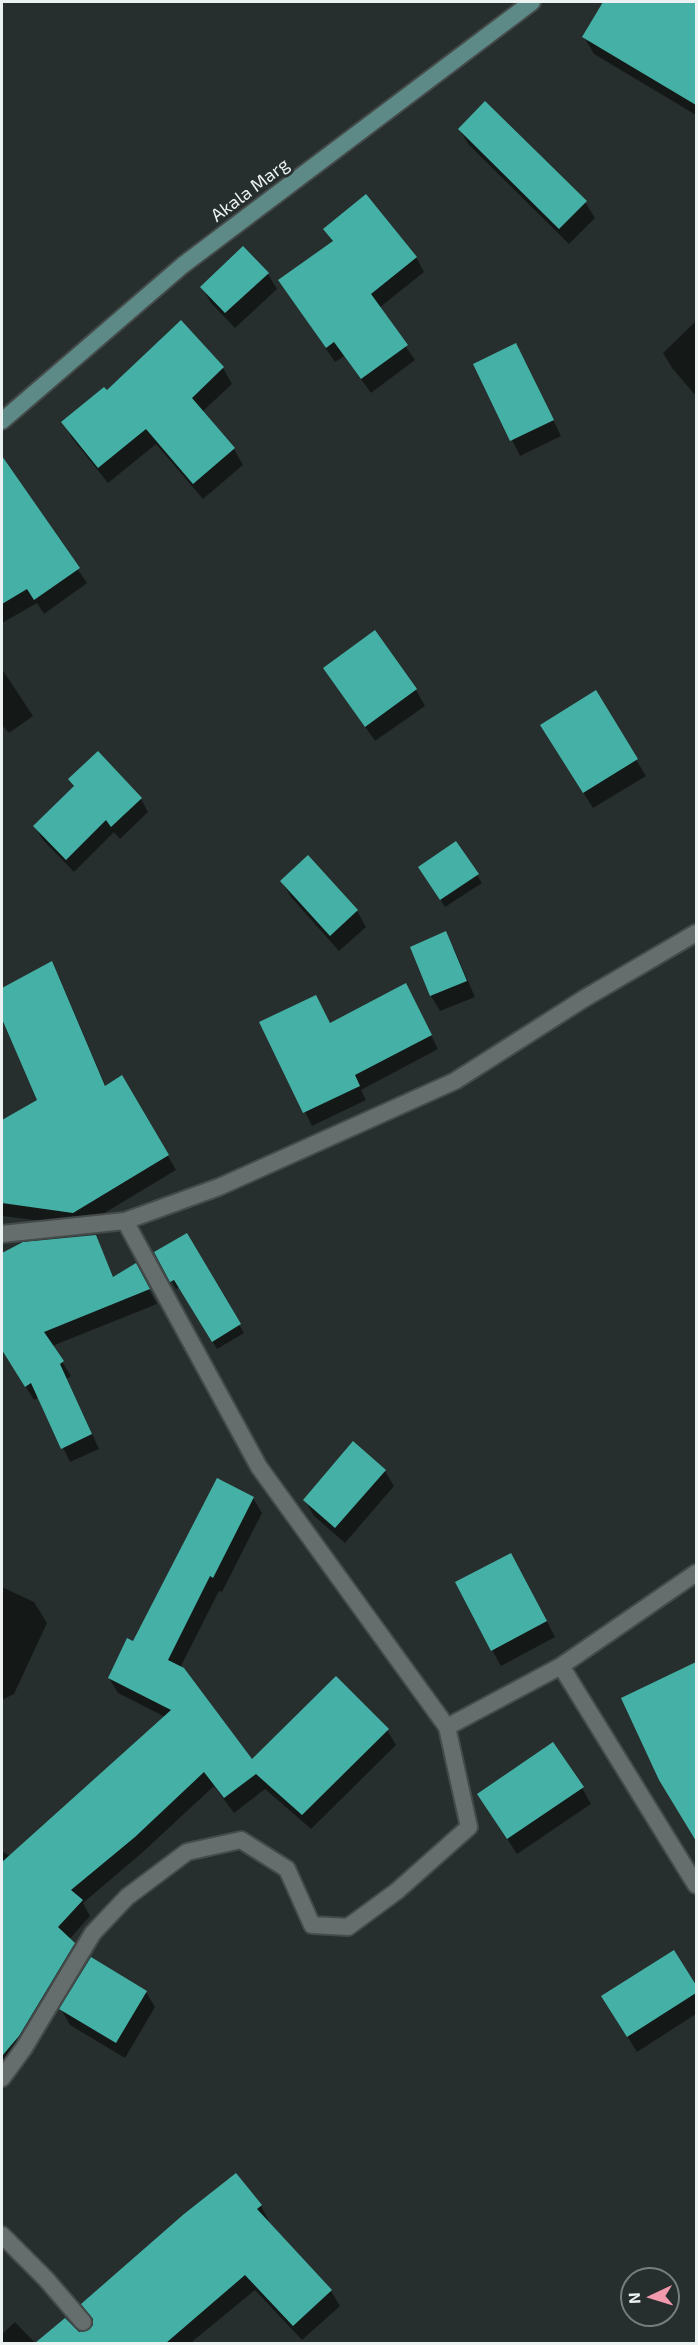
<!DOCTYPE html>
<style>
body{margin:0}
#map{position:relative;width:698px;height:2345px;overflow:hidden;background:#272f2e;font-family:"Exo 2",sans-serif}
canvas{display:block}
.frame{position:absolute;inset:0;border:3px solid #ecf1f1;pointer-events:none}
.north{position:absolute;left:620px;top:2267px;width:60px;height:60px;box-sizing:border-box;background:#272f2e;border:2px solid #767d7c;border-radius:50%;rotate:266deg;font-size:16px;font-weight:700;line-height:24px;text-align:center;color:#ecf1f1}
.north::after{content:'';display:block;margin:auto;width:21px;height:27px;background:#f29aad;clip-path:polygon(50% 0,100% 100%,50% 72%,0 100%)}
</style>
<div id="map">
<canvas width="698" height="2345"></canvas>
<div class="frame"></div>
<div class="north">N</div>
</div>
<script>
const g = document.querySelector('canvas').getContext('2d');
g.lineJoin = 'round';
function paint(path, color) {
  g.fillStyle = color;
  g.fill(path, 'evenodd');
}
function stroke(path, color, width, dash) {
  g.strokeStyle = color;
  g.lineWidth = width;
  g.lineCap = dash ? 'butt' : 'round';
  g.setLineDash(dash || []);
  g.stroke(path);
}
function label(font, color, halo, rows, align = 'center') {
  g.font = font + ' "Exo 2",sans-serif';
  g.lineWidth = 6;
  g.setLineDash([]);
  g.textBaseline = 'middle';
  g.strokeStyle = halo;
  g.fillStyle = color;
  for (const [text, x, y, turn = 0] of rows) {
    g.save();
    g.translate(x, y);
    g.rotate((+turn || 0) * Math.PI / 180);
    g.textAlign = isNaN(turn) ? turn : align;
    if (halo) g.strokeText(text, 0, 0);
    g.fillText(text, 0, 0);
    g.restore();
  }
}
paint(new Path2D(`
 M 605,2 L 696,2 L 696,115 L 594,54 L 584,37 Z
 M 459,129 L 585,202 L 595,218 L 569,244 L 469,145 Z
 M 325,229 L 416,257 L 424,272 L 379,308 L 415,360 L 371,393 L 344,356 L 335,362 L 280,281 L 333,243 Z
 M 268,274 L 277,289 L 235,328 L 211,303 L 202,287 Z
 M 696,321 L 696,396 L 672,368 L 663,353 Z
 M 524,360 L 561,436 L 520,456 L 475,365 Z
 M 223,368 L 232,384 L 202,412 L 234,449 L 243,465 L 203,499 L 156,444 L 108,483 L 72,438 L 63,422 L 107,393 Z
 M 18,482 L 87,583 L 44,614 L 37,603 L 2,623 L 2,492 Z
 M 325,668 L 416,690 L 425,706 L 375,741 Z
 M 2,669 L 33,716 L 9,733 L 2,725 Z
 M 595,692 L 646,776 L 593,808 L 551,741 Z
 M 98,753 L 141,799 L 148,812 L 120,839 L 114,832 L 74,872 L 42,839 L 35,826 L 74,787 L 70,780 Z
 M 456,843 L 482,883 L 445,907 L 424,875 Z
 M 308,857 L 357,911 L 366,927 L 339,951 L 291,897 L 282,882 Z
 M 445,933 L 454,949 L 475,997 L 440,1011 L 431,996 L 412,948 Z
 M 51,963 L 59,977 L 106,1087 L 122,1077 L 176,1170 L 83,1226 L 2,1216 L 2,1122 L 39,1101 L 2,1015 L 2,989 Z
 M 413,999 L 438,1049 L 361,1090 L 366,1100 L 312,1126 L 261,1022 L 330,1024 Z
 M 186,1235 L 244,1333 L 217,1349 L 180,1287 L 176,1289 L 156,1253 Z
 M 95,1236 L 114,1278 L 135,1265 L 157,1304 L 52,1346 L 71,1376 L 67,1379 L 99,1449 L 70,1462 L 39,1397 L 34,1400 L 2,1349 L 2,1255 L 24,1244 Z
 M 385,1471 L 394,1486 L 345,1543 L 314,1516 L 305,1500 Z
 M 253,1498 L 262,1513 L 222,1592 L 219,1591 L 180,1668 L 252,1761 L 387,1730 L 396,1745 L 311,1829 L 265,1789 L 234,1813 L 214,1786 L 143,1852 L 83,1903 L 90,1916 L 69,1940 L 82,1959 L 10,2071 L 2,2063 L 2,1851 L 10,1856 L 165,1717 L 118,1693 L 109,1678 L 133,1643 Z
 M 520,1570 L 555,1637 L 501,1666 L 492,1650 Z
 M 2,1587 L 34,1602 L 47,1623 L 14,1694 L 2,1700 Z
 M 693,1666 L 696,1673 L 696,1840 L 670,1796 Z
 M 582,1788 L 591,1804 L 517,1854 L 488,1810 Z
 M 674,1952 L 696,1988 L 696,2014 L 637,2052 L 612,2012 Z
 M 146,1992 L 155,2007 L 125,2058 L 70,2025 L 61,2009 Z
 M 236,2175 L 261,2206 L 269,2221 L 268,2222 L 331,2291 L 340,2306 L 302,2340 L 255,2290 L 193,2341 L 194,2343 L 105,2344 L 83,2304 Z
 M 15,2322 L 36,2344 L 2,2344 L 2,2334 Z`), '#0007');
paint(new Path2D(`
 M 603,2 L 696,2 L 696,105 L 582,37 Z
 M 485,101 L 587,201 L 559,229 L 458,129 Z
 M 366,194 L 417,257 L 371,294 L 408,345 L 361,379 L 334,342 L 326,348 L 278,280 L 333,241 L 323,229 Z
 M 243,246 L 269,273 L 225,313 L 200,287 Z
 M 181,320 L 224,367 L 192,398 L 235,448 L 193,484 L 146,429 L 98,468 L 61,422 L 104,387 L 107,390 Z
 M 516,343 L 554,420 L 510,441 L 473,364 Z
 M 2,456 L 80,568 L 34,600 L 27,589 L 2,604 Z
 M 375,630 L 417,689 L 365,727 L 323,668 Z
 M 596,690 L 638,759 L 583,793 L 540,725 Z
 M 98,751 L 142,798 L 111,827 L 106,820 L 66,860 L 33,826 L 74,786 L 68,779 Z
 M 456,841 L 479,874 L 440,900 L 418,867 Z
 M 308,855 L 358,910 L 330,936 L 280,881 Z
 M 446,931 L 467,981 L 430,996 L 410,947 Z
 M 52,961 L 105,1086 L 122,1075 L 169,1155 L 73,1213 L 2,1203 L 2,1120 L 37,1100 L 2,1019 L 2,988 Z
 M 406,983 L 432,1035 L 355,1075 L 360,1086 L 303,1113 L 259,1022 L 316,995 L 330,1023 Z
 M 187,1233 L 241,1324 L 212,1342 L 174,1280 L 170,1282 L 154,1252 Z
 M 96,1235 L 113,1277 L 136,1263 L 150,1289 L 44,1332 L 64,1361 L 60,1364 L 92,1434 L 61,1449 L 31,1383 L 25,1387 L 2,1350 L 2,1253 L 23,1242 Z
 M 353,1441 L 386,1470 L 335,1528 L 303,1500 Z
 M 217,1478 L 254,1497 L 213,1578 L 210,1576 L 168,1660 L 184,1668 L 252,1759 L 336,1676 L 389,1729 L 302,1815 L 256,1774 L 224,1798 L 204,1772 L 135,1837 L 71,1890 L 83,1900 L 58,1927 L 75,1943 L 19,2036 L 2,2056 L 2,1862 L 171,1710 L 108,1678 L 127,1638 L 133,1641 Z
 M 511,1553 L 547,1621 L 491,1651 L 455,1582 Z
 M 696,1662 L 696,1841 L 659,1780 L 621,1698 Z
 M 553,1742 L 584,1787 L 507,1839 L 477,1794 Z
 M 674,1950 L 696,1985 L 696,1993 L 627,2037 L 601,1996 Z
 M 91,1957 L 147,1991 L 116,2043 L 59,2009 Z
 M 236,2173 L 262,2205 L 257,2209 L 332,2290 L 293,2326 L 245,2275 L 166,2343 L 35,2343 L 65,2318 L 79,2332 L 89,2330 L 93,2325 L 93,2319 L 81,2304 L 184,2214 Z`), '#45b1a6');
const minor = new Path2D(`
 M 125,1221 L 259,1467 L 447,1727 L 561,1666 L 696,1885
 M 2,1234 L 125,1221 L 219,1187 L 455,1081 L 585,998 L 696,933
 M 561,1666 L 696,1573
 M 2,2078 L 24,2048 L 93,1933 L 127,1897 L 187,1852 L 241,1840 L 287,1869 L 312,1925 L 348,1927 L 397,1891 L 469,1827 L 447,1727
 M 2,2235 L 46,2279 L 83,2322`);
const secondary = new Path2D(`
 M 2,421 L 183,265 L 532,2`);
stroke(minor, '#454b4b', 20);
stroke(secondary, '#454b4b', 20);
stroke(minor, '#656e6d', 16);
stroke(secondary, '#5d8a86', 16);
label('18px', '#ecf1f1', '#272f2e', [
 ["Akala Marg",250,190,-37]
]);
</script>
